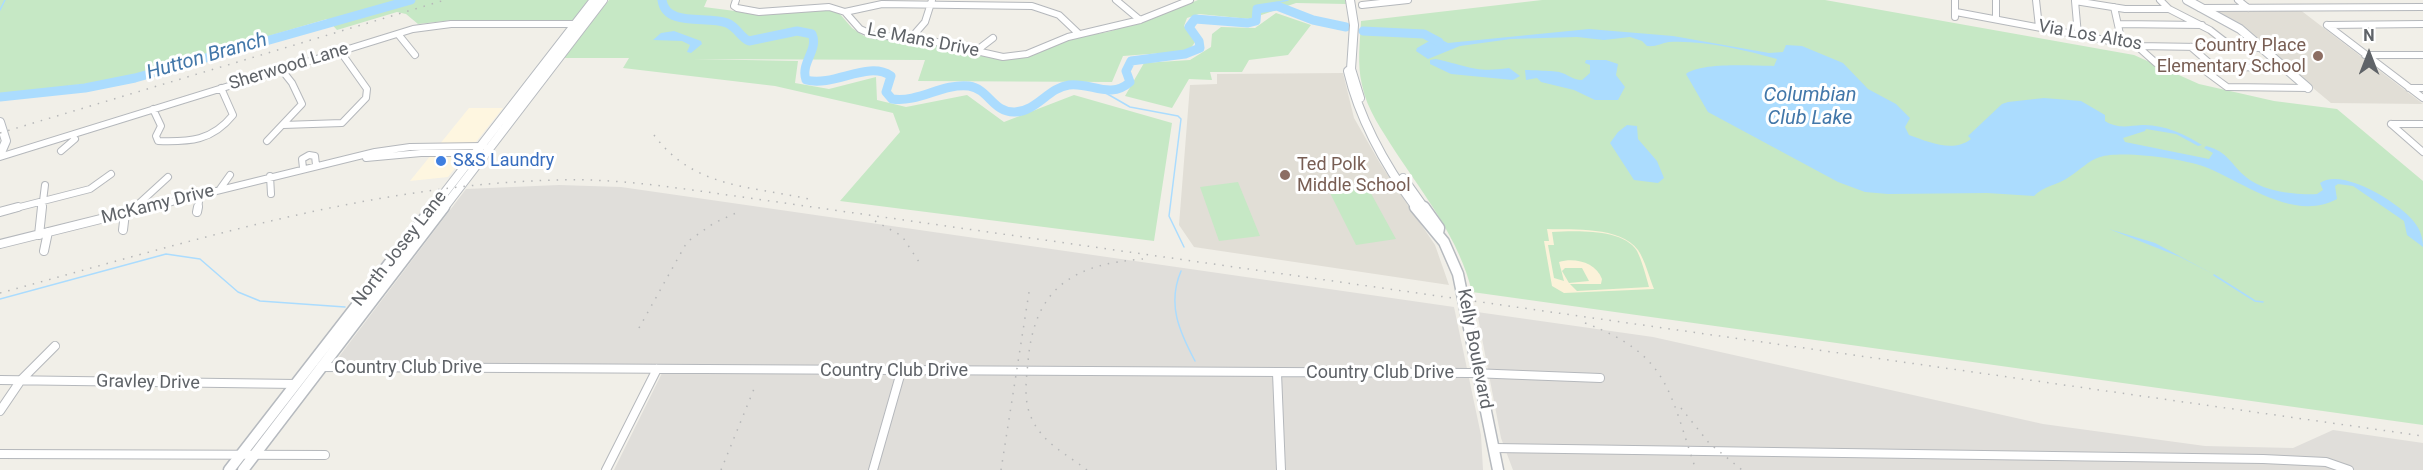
<!DOCTYPE html>
<style>
body{margin:0}
#map{position:relative;width:2423px;height:470px;overflow:hidden;background:#f1efe8;font-family:Roboto,sans-serif}
canvas{display:block}
.north{position:absolute;left:2339px;top:24px;width:60px;height:60px;-webkit-text-stroke:4px #fff;paint-order:stroke;rotate:0deg;font-size:16px;font-weight:700;line-height:24px;text-align:center;color:#5f6368}
.north::after{content:'';display:block;margin:auto;width:21px;height:27px;background:#5f6368;clip-path:polygon(50% 0,100% 100%,50% 72%,0 100%)}
</style>
<div id="map">
<canvas width="2423" height="470"></canvas>
<div class="north">N</div>
</div>
<script>
const g = document.querySelector('canvas').getContext('2d');
g.lineJoin = 'round';
function paint(path, color) {
  g.fillStyle = color;
  g.fill(path, 'evenodd');
}
function stroke(path, color, width, dash) {
  g.strokeStyle = color;
  g.lineWidth = width;
  g.lineCap = dash ? 'butt' : 'round';
  g.setLineDash(dash || []);
  g.stroke(path);
}
function label(font, color, halo, rows, align = 'center') {
  g.font = font + ' Roboto,sans-serif';
  g.lineWidth = 6;
  g.setLineDash([]);
  g.textBaseline = 'middle';
  g.strokeStyle = halo;
  g.fillStyle = color;
  for (const [text, x, y, turn = 0] of rows) {
    g.save();
    g.translate(x, y);
    g.rotate((+turn || 0) * Math.PI / 180);
    g.textAlign = isNaN(turn) ? turn : align;
    if (halo) g.strokeText(text, 0, 0);
    g.fillText(text, 0, 0);
    g.restore();
  }
}
paint(new Path2D(`
 M 469,108 L 503,108 L 448,177 L 410,181 Z`), '#fef6e0');
paint(new Path2D(`
 M 559,185 L 621,187 L 1454,307 L 1481,435 L 1483,470 L 614,470 L 666,365 L 335,362 L 466,189 Z
 M 1477,312 L 1653,337 L 2043,424 L 2205,446 L 2293,448 L 2333,430 L 2423,443 L 2423,470 L 1513,470 L 1501,438 Z`), '#e0deda');
paint(new Path2D(`
 M 2206,9 L 2299,9 L 2423,104 L 2331,103 L 2277,58 Z
 M 1343,73 L 1354,118 L 1381,165 L 1435,245 L 1449,285 L 1194,247 L 1179,225 L 1190,85 L 1217,84 L 1217,74 Z`), '#e1ded6');
paint(new Path2D(`
 M 0,0 L 588,0 L 573,21 L 454,20 L 418,24 L 406,14 L 397,12 L 337,30 L 327,19 L 118,80 L 0,94 Z
 M 609,0 L 707,0 L 704,7 L 758,14 L 825,9 L 839,13 L 852,28 L 864,36 L 915,40 L 1018,58 L 1038,53 L 1077,37 L 1108,32 L 1161,15 L 1198,0 L 1345,0 L 1346,4 L 1296,3 L 1250,19 L 1199,14 L 1187,18 L 1184,26 L 1195,42 L 1189,51 L 1123,56 L 1112,82 L 918,81 L 925,60 L 693,59 L 798,61 L 795,83 L 829,89 L 876,77 L 877,100 L 906,107 L 967,95 L 1004,122 L 1074,95 L 1172,123 L 1154,241 L 840,201 L 900,132 L 893,113 L 775,86 L 623,68 L 629,58 L 564,58 Z
 M 1542,0 L 1825,0 L 2134,55 L 2199,84 L 2274,101 L 2337,109 L 2423,181 L 2423,425 L 1472,292 C 1460,240 1424,195 1395,151 C 1382,130 1367,110 1362,85 C 1357,64 1360,42 1361,21 Z
 M 1276,13 L 1311,25 L 1288,55 L 1249,60 L 1242,72 L 1210,72 L 1212,80 L 1189,79 L 1172,108 L 1125,96 L 1144,63 L 1190,60 L 1211,47 L 1212,34 L 1221,27 L 1255,28 Z
 M 1238,182 L 1260,236 L 1219,241 L 1200,187 Z
 M 1367,186 L 1396,239 L 1356,245 L 1329,191 Z`), '#c6e8c5');
paint(new Path2D(`
 M 1547,229 C 1573,230 1620,226 1638,250 C 1645,260 1649,277 1654,289 L 1564,293 L 1552,286 L 1544,241 L 1549,241 ZM 1552,232 C 1574,231 1623,228 1637,251 C 1642,261 1646,276 1649,287 L 1577,291 L 1570,284 L 1601,284 L 1602,279 C 1596,262 1574,257 1559,262 L 1564,281 L 1554,278 L 1548,245 L 1554,245 ZM 1565,268 L 1582,268 L 1589,281 L 1569,283 L 1562,271 Z`), '#fbf2d9');
paint(new Path2D(`
 M 1589,29 L 1673,36 L 1769,53 L 1783,52 L 1786,45 L 1802,46 L 1843,63 L 1868,89 L 1896,104 L 1910,118 L 1905,127 L 1909,135 C 1929,142 1953,153 1971,139 L 1968,136 L 2002,104 L 2008,102 L 2044,98 L 2081,101 L 2105,115 L 2105,121 C 2118,129 2128,126 2142,125 C 2162,124 2185,134 2202,145 L 2198,146 L 2176,134 L 2146,129 L 2145,131 L 2123,138 L 2125,142 L 2209,159 L 2213,153 L 2204,148 L 2206,146 C 2229,152 2230,164 2246,177 C 2264,192 2295,195 2317,194 L 2323,190 L 2320,183 C 2342,166 2406,206 2417,226 C 2421,232 2423,240 2423,247 L 2407,235 L 2404,221 L 2353,186 L 2338,184 L 2335,186 L 2337,199 C 2295,222 2246,184 2208,168 C 2187,159 2122,150 2100,157 C 2089,160 2079,171 2069,177 C 2058,185 2043,186 2034,196 L 1987,193 L 1888,194 L 1865,192 L 1838,182 L 1708,112 L 1686,74 C 1702,62 1753,66 1774,66 L 1777,59 C 1745,50 1703,40 1669,42 C 1661,43 1657,47 1647,46 L 1642,41 L 1630,37 L 1604,40 L 1577,37 L 1511,39 L 1460,46 L 1428,59 L 1416,51 L 1417,48 L 1431,40 L 1427,37 L 1432,35 L 1448,43 Z
 M 674,31 L 701,41 L 702,44 L 691,53 L 687,52 L 690,45 L 682,41 L 653,40 L 661,33 Z
 M 1436,59 C 1468,66 1475,73 1509,68 L 1520,76 L 1513,80 L 1451,74 L 1430,64 L 1430,60 Z
 M 1586,60 L 1606,60 L 1618,64 L 1616,75 L 1625,87 L 1618,100 L 1595,100 L 1574,90 L 1541,82 L 1537,78 L 1526,80 L 1525,70 C 1528,70 1557,71 1559,72 C 1568,74 1572,80 1582,80 L 1590,73 L 1590,65 L 1585,63 Z
 M 1627,125 L 1637,126 L 1638,139 L 1657,161 L 1664,178 L 1658,183 L 1634,180 L 1610,143 L 1618,132 Z
 M 2109,229 L 2155,243 L 2215,275 L 2180,257 Z`), '#abdcfe');
stroke(new Path2D(`
 M 1270,4 L 1288,0
 M 0,10 L 5,0
 M 1104,92 L 1130,107 L 1178,116 L 1181,119 L 1169,216 L 1184,247
 M 1181,271 C 1167,304 1179,331 1195,361
 M 2214,275 L 2255,301 L 2263,302
 M 0,299 L 166,254 L 200,259 L 238,292 L 260,301 L 345,307`), '#abdcfe', 1.5);
stroke(new Path2D(`
 M 662,0 C 666,28 708,15 727,23 C 737,27 740,37 749,41 L 797,31 L 812,34 C 819,50 800,63 806,80 C 835,87 868,60 891,76 L 886,92 L 892,99 C 919,103 942,83 969,86 C 989,89 993,113 1015,112 C 1037,111 1048,88 1069,85 C 1091,82 1110,100 1130,82 L 1126,71 L 1131,61 L 1185,54 L 1200,48 L 1199,41 L 1189,27 L 1195,19 L 1248,23 L 1256,21 L 1257,9 L 1277,6 L 1313,20 L 1346,27
 M 1363,31 L 1424,34 L 1439,42
 M 0,97 L 85,88 L 135,78 L 411,0`), '#abdcfe', 9);
const streetFar1 = new Path2D(`
 M 736,0 L 734,6 L 737,8 L 759,12 L 829,7 L 845,12 L 860,29 L 873,35 L 923,39 L 1003,57 L 1027,54 L 1068,37 L 1140,20 L 1190,0
 M 1116,0 L 1140,20
 M 1955,0 L 1955,17
 M 1996,0 L 1996,19
 M 2036,0 L 2039,27
 M 2160,0 L 2169,9 L 2210,30 L 2232,47
 M 2238,0 L 2248,8
 M 1362,5 L 1408,0
 M 2114,7 L 2122,43
 M 2200,8 L 2423,7
 M 845,12 L 882,4 L 1032,6 L 1059,15 L 1079,34
 M 1956,12 L 2137,46 L 2262,48
 M 2118,24 L 2202,25
 M 2327,25 L 2423,98
 M 2327,25 L 2423,24
 M 398,34 L 415,55
 M 2078,35 L 2075,1 L 2125,9 L 2169,9
 M 911,38 L 925,22 L 932,0
 M 2137,46 L 2156,63 L 2168,66 L 2286,68
 M 2191,47 L 2214,67
 M 976,51 L 993,38
 M 2365,55 L 2423,55
 M 2200,67 L 2227,87 L 2308,88
 M 2409,88 L 2423,88
 M 153,109 L 161,126 L 156,136 L 158,141 C 190,142 212,141 233,115 L 221,88
 M 2391,124 L 2423,152
 M 2391,124 L 2423,124
 M 283,125 L 342,123 L 366,98 L 367,89 L 340,51
 M 267,141 L 302,104 L 292,83 L 281,69
 M 61,151 L 75,139 L 72,135
 M 0,157 L 413,29 L 451,24 L 578,24
 M 366,158 L 421,153 L 487,153
 M 303,168 L 302,159 L 309,155 L 315,156 L 316,165
 M 270,176 L 271,194
 M 220,189 L 230,175
 M 12,209 L 90,189 L 111,174
 M 42,209 L 45,185
 M 133,209 L 168,177
 M 143,209 L 375,152 L 410,147 L 484,146
 M 198,209 L 200,194`);
const street = new Path2D(`
 M 132,210 L 135,207
 M 0,212 L 18,207
 M 197,212 L 198,207
 M 123,230 L 125,213
 M 39,235 L 42,207
 M 0,244 L 149,207
 M 44,251 L 48,232
 M 321,367 L 1471,373 L 1600,378
 M 1277,373 L 1281,470
 M 0,380 L 296,384
 M 0,411 L 21,380 L 55,346
 M 1494,448 L 2263,459 L 2326,462 L 2349,470
 M 0,454 L 325,455
 M 606,470 L 657,369
 M 873,470 L 901,372`);
const secondaryFar1 = new Path2D(`
 M 1350,0 L 1354,25 L 1351,69 L 1348,71 C 1360,122 1386,167 1417,209
 M 2187,0 L 2240,29 L 2308,88
 M 1351,69 L 1360,98
 M 0,122 L 6,141 L 0,155
 M 1403,178 L 1425,209
 M 432,209 L 594,0
 M 443,209 L 603,0`);
const secondary = new Path2D(`
 M 1415,207 L 1444,242 L 1458,274 L 1498,470
 M 1424,207 L 1439,228 L 1438,233
 M 229,470 L 433,207
 M 243,470 L 444,207`);
stroke(streetFar1, '#b5b8bc', 8);
stroke(street, '#b5b8bc', 10);
stroke(secondaryFar1, '#b6babf', 10);
stroke(secondary, '#b6babf', 13);
stroke(streetFar1, '#fff', 6);
stroke(street, '#fff', 8);
stroke(secondaryFar1, '#fff', 8);
stroke(secondary, '#fff', 10);
stroke(new Path2D(`
 M 0,133 L 445,0
 M 654,135 C 693,188 750,186 809,199
 M 875,221 L 902,236 L 919,262
 M 0,293 C 182,244 366,185 556,180 C 613,178 671,187 728,195 L 2423,436
 M 1585,323 C 1670,355 1669,392 1696,470
 M 639,328 L 687,242 L 714,223 L 736,213
 M 1681,408 L 1709,443 L 1742,470
 M 721,470 L 754,389
 M 1001,470 L 1030,286
 M 1087,470 C 1068,455 1044,444 1033,421 C 1023,403 1026,382 1028,362 C 1034,288 1073,264 1143,259`), '#b6b7b8', 1.5, [1.5, 7]);
for (const [x, y, r, color] of [
 [2318,56,6,"#8d6e63"],
 [441,161,6,"#3f7fe0"],
 [1285,175,6,"#8d6e63"]
]) {
  const dot = new Path2D();
  dot.arc(x, y, r, 0, 2 * Math.PI);
  g.fillStyle = color;
  g.fill(dot);
  stroke(dot, '#fff', 2);
}
label('18px', '#5f6368', '#fff', [
 ["Via Los Altos",2090,36,10],
 ["Le Mans Drive",923,41,11],
 ["Sherwood Lane",289,67,-17],
 ["McKamy Drive",158,205,-14],
 ["North Josey Lane",400,249,-52],
 ["Kelly Boulevard",1474,349,79],
 ["Country Club Drive",408,368],
 ["Country Club Drive",894,371],
 ["Country Club Drive",1380,373],
 ["Gravley Drive",148,383,1]
]);
label('18px', '#785e54', '#fff', [
 ["Country Place",2306,46],
 ["Elementary School",2306,67],
 ["Ted Polk",1297,165,"left"],
 ["Middle School",1297,186,"left"]
], 'right');
label('18px', '#366cbe', '#fff', [
 ["S&S Laundry",453,161]
], 'left');
label('italic 20px', '#4277a9', '#fff', [
 ["Hutton Branch",207,57,-16],
 ["Columbian",1810,96],
 ["Club Lake",1810,119]
]);
</script>
